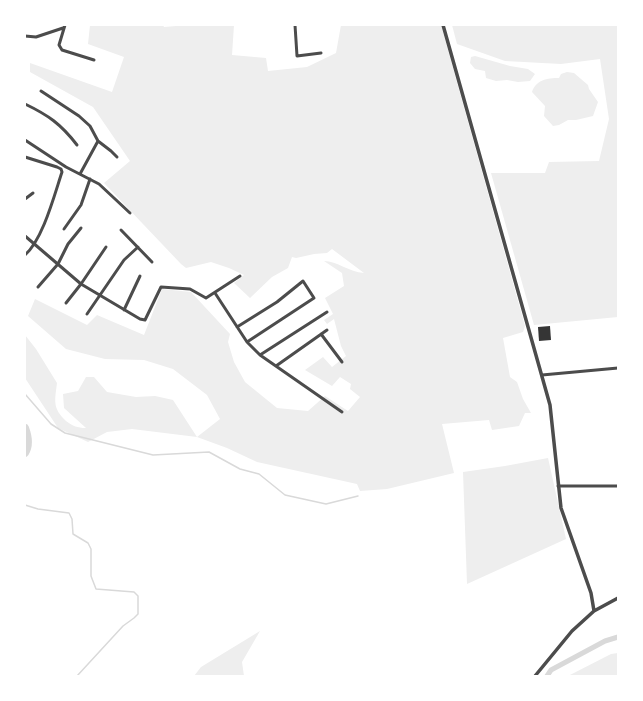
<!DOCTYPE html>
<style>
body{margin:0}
#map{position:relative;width:643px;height:701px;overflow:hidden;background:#fff;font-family:Mulish,sans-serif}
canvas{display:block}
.frame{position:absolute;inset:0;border:26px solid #fff;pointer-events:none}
</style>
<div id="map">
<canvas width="643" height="701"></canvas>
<div class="frame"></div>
</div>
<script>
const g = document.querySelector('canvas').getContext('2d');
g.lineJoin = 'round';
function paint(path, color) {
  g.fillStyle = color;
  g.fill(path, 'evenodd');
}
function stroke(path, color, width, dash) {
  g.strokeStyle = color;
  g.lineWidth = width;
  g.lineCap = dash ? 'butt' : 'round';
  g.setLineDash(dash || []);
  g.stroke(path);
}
paint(new Path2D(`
 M 90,25 L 163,25 L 164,27 L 188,25 L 234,25 L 232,55 L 266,58 L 268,71 L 307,67 L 336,53 L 341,25 L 441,25 L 525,326 L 523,332 L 503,338 L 510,377 L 517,382 L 523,399 L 531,413 L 525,413 L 519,426 L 492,430 L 489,420 L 442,424 L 454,473 L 387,489 L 360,491 L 357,484 L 257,462 L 227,448 L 197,437 L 132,429 L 107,432 L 88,442 L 58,428 L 25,378 L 25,335 L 36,349 L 57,383 C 55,400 52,408 66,421 C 73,426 77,428 86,428 L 64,408 L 63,394 L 78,391 L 86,377 L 94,377 L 107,392 L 136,397 L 155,396 L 173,400 L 197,437 L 220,419 L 207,395 L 173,369 L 144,360 L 105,359 L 66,349 L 28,316 L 35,299 L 87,325 L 97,315 L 144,335 L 162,289 L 191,292 L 230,334 L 228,342 L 234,362 L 245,382 L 277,408 L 308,411 L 325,396 L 348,411 L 360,397 L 350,389 L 351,384 L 340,377 L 332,386 L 305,370 L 323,357 L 332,367 L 346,356 L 341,346 L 334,319 L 327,324 L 324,320 L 333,314 L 325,298 L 344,286 L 342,273 L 324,261 C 337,261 349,272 364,273 L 332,249 L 327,253 L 314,254 L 296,258 L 292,257 L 288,268 L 272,277 L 250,298 L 234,283 L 244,275 L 229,268 L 211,262 L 186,268 L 181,264 L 104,183 L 130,161 L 93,107 L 30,72 L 30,63 L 112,92 L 124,57 L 88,44 Z
 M 452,25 L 618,25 L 618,317 L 534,325 L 491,173 L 545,173 L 549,162 L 599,161 L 609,119 L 600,59 L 561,64 L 505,61 L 457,44 Z
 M 475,56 L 510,66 L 528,69 L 535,74 L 530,81 L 518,82 L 507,80 L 496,81 L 486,78 L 485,71 L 475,69 L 470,63 L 471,57 Z
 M 567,72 L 574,73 L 588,85 L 589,89 L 598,102 L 593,116 L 576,120 L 568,120 L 559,125 L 553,126 L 544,116 L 545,106 L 532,92 C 536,80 547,78 559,78 L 561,74 Z
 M 548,458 L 566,539 L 467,584 L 463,472 L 505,466 Z
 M 260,631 L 242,662 L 244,676 L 194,676 L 201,667 Z
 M 618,653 L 618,676 L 568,676 L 611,654 Z`), '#eee');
stroke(new Path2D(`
 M 25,394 L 51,424 L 65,433 L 153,455 L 209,452 L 240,469 L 259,474 L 285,495 L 326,504 L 358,496
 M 25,505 L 38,509 L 69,513 L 72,519 L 73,534 L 88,543 L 91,549 L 91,576 L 96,589 L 134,592 L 138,596 L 138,614 L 134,618 L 123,626 L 77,676`), '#d9d9d9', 1.5);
stroke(new Path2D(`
 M 547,676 L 551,670 L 605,641 L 618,637`), '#d9d9d9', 5);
stroke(new Path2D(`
 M 25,428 C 28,436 30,445 25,453`), '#d9d9d9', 8);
paint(new Path2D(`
 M 550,326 L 551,340 L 539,341 L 538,327 Z`), '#353535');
stroke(new Path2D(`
 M 65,25 L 59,45 L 62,50 L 94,60
 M 295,25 L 297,56 L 321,53
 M 25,36 L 36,37 L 63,28
 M 41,91 L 79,116 L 90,126 L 98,141 L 111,151 L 117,157
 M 25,104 C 48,115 61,124 77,145
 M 25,140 L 66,167 L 99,184 L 130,213
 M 25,157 L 57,167 L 61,169 L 62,172 C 54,196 43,239 25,255
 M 80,174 L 98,141
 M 25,199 L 33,193
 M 64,229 L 81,205 L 90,179
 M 121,230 L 152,262
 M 25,236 L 81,284 L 140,319 L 145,320 L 161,287 L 190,289 L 206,298 L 240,276
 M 38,287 L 58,264 L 68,244 L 81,228
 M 215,293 L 247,342 L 260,355 L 342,412
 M 66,303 L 81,284 L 106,247
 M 124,310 L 140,276
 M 87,314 L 124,260 L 138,247
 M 237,327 L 277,302 L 303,281 L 314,298 L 247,342
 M 321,334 L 342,362
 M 260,355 L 327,312
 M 276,366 L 327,330
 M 542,375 L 618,368
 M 558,486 L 618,486`), '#4c4c4c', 3);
stroke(new Path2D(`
 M 443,25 L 550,405 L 561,508 L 591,593 L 594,611 L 572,631 L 535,676
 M 594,611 L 618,598`), '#4c4c4c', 3.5);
</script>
